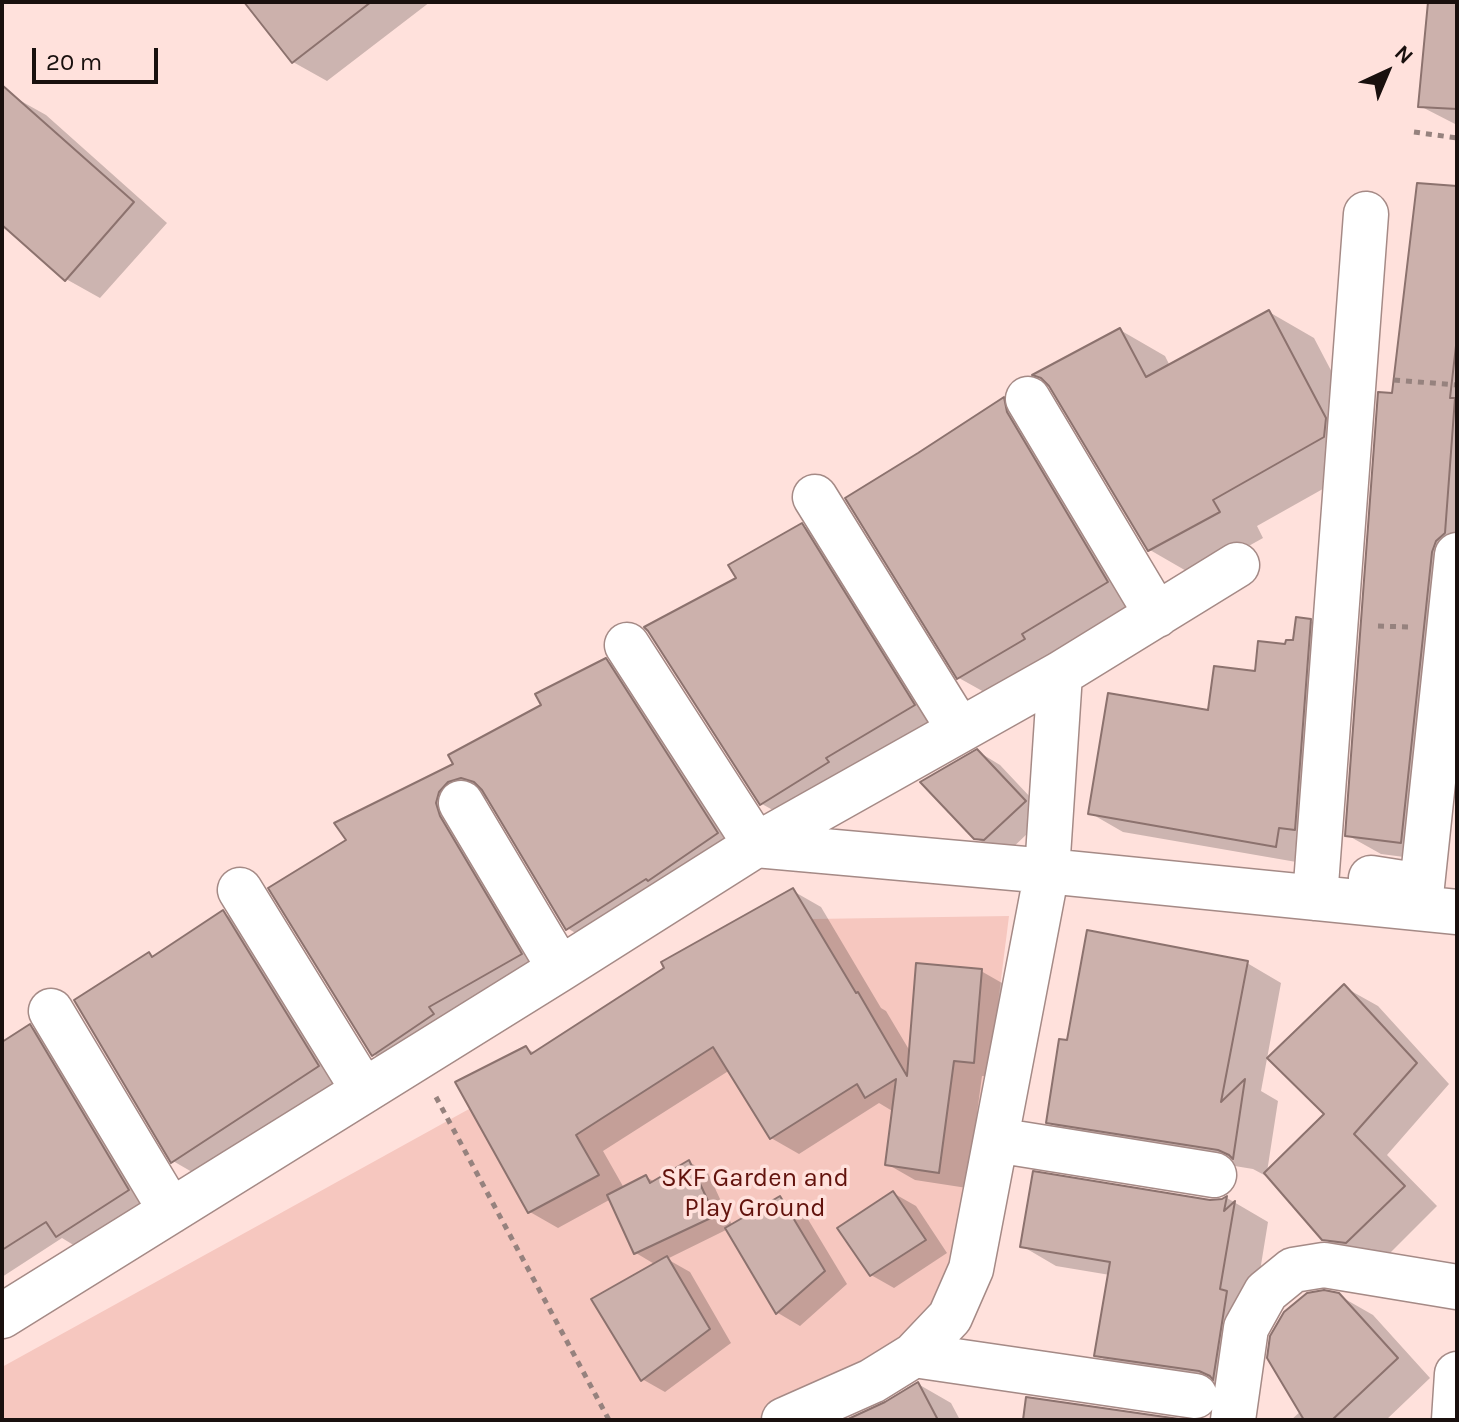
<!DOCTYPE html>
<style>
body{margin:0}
#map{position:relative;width:1459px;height:1422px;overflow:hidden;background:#ffe1dc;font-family:Karla,sans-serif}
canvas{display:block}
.frame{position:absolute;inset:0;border:4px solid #19100e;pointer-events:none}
.north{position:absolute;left:1347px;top:32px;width:80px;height:80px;-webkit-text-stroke:6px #ffe1dc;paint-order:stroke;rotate:44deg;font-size:22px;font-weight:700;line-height:32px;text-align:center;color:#19100e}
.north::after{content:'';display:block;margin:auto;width:28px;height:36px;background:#19100e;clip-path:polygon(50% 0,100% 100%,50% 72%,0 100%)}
.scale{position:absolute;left:32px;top:48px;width:126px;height:36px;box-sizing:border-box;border:4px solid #19100e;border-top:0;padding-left:10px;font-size:24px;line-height:28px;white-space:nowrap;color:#19100e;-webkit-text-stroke:6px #ffe1dc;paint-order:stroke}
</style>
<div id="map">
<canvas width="1459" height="1422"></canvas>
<div class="frame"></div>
<div class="north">N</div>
<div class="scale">20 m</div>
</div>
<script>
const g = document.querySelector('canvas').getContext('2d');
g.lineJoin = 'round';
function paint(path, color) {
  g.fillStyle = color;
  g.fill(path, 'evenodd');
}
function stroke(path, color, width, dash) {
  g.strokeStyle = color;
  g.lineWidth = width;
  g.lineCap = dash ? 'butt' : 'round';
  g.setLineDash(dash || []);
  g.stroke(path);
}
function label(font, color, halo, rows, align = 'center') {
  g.font = font + ' Karla,sans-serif';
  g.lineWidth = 7;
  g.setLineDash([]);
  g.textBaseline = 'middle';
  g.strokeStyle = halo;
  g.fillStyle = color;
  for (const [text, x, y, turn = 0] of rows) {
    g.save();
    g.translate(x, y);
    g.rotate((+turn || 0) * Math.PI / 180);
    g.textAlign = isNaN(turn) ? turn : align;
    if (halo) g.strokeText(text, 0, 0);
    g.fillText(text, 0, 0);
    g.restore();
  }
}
paint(new Path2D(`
 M 1009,916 L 955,1344 L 761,1420 L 2,1420 L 2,1367 L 813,919 Z`), '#f6c7bf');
paint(new Path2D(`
 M 259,2 L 430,2 L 327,81 L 293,62 Z
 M 1430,2 L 1457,2 L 1457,125 L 1420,106 Z
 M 12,96 L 46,115 L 167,223 L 100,298 L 66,279 L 2,222 L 2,107 Z
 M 1457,188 L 1457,654 L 1435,861 L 1381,854 L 1347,835 L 1394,395 Z
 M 1269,312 L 1314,338 L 1370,445 L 1369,463 L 1257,526 L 1263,538 L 1195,576 L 1150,550 L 1120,330 L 1165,356 L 1170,366 Z
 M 1004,399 L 1037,419 L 1141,601 L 993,697 L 959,678 Z
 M 802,525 L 836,545 L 947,725 L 796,823 L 762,804 Z
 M 1310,621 L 1342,640 L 1308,864 L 1123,832 L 1090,813 L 1287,647 L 1294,643 Z
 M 606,660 L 640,680 L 751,853 L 601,948 L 567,928 L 490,798 L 482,801 L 555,974 L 407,1074 L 373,1054 L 348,841 L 456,764 L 544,706 Z
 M 977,751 L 1000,765 L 1047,815 L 1008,852 L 999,851 L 975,838 Z
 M 793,891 L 821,907 L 881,1008 L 886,1011 L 911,1053 L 981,971 L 1009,987 L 1002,1078 L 982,1076 L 967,1188 L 915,1180 L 887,1164 L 894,1112 L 879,1103 L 799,1154 L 771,1138 L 730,1070 L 603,1151 L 624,1188 L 646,1177 L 655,1182 L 689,1162 L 708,1173 L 732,1225 L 780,1198 L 803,1211 L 847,1284 L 800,1326 L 778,1313 L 728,1229 L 667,1259 L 690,1272 L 731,1343 L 665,1392 L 642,1379 L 656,1265 L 636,1253 L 611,1199 L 558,1228 L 530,1212 L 526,1048 L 535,1053 Z
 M 223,913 L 249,928 L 344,1081 L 199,1176 L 173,1161 L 149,954 L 155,957 Z
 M 1247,963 L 1281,983 L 1261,1091 L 1278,1101 L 1267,1172 L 1327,1114 L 1344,987 L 1378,1006 L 1449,1084 L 1387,1155 L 1437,1206 L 1381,1262 L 1358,1259 L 1324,1239 L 1267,1173 L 1266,1176 L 1253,1169 L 1082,1141 L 1048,1122 L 1068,1042 Z
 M 30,1026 L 53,1040 L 151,1204 L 80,1249 L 62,1238 L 2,1277 L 2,1045 Z
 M 893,1193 L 916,1206 L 947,1253 L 894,1288 L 871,1275 Z
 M 1227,1198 L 1268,1222 L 1254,1308 L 1234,1390 L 1131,1375 L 1097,1355 L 1110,1275 L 1056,1266 L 1022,1246 L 1210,1202 L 1223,1200 Z
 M 1338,1295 L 1373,1315 L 1430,1378 L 1386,1420 L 1291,1420 L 1301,1411 Z
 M 918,1384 L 951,1403 L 960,1420 L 851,1420 L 883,1406 Z`), '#0003');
const building = new Path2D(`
 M 244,2 L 371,2 L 292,63 Z
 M 1428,2 L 1457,2 L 1457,109 L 1418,107 Z
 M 2,85 L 134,202 L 65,281 L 2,225 Z
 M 1417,183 L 1457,186 L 1457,337 L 1450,398 L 1455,398 L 1445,533 L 1436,541 L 1432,552 L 1401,843 L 1345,836 L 1378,392 L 1392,393 Z
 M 1269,310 L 1326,418 L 1324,437 L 1213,500 L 1220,512 L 1148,551 L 1049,386 L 1041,378 L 1032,375 L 1120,328 L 1146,377 Z
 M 1004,397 L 1007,412 L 1108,582 L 1022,634 L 1025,639 L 957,679 L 845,498 L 918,453 Z
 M 802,523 L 915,705 L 826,758 L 829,762 L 760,805 L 648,631 L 644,627 L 736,578 L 728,565 Z
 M 1296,617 L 1311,619 L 1295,830 L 1279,828 L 1276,847 L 1088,814 L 1108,693 L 1208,710 L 1214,666 L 1255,671 L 1258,641 L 1285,644 L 1286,640 L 1293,640 Z
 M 606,658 L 718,833 L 648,881 L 646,879 L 566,930 L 482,790 L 474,782 L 461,778 L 448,782 L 439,792 L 436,803 L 440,816 L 522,954 L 429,1007 L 434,1014 L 372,1056 L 268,888 L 346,840 L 334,823 L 453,764 L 448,755 L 541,705 L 535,694 Z
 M 977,749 L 1026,801 L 984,840 L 974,839 L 920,782 Z
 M 793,888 L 856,993 L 858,992 L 907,1076 L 916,963 L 982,969 L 974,1063 L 954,1061 L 939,1173 L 885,1165 L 896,1079 L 865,1098 L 857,1084 L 770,1139 L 713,1047 L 576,1135 L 599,1175 L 528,1213 L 455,1082 L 526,1046 L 531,1054 L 664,968 L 661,962 Z
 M 223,910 L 319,1066 L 171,1163 L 74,1000 L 149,952 L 152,957 Z
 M 1087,930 L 1248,961 L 1221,1102 L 1245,1079 L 1233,1159 L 1229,1155 L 1218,1150 L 1046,1123 L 1059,1039 L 1067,1040 Z
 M 1344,984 L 1417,1063 L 1354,1134 L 1405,1186 L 1346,1243 L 1322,1240 L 1264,1173 L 1324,1114 L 1267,1058 Z
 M 30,1024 L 129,1190 L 56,1237 L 46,1222 L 2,1250 L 2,1042 Z
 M 689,1160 L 715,1216 L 634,1254 L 607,1195 L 646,1175 L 650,1183 Z
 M 1033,1171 L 1210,1200 L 1222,1199 L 1227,1196 L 1224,1211 L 1235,1201 L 1220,1289 L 1227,1291 L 1213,1380 L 1210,1376 L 1199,1371 L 1094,1356 L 1110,1262 L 1020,1247 Z
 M 893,1191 L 926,1240 L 870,1276 L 837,1228 Z
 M 780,1196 L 825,1271 L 776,1314 L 725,1228 Z
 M 667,1256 L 710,1329 L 641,1381 L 591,1299 Z
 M 1324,1290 L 1339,1293 L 1398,1358 L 1332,1420 L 1304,1420 L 1267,1358 L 1270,1336 L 1284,1312 L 1307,1293 Z
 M 918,1382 L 938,1420 L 846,1420 L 885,1402 Z
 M 1026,1397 L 1186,1420 L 1023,1420 Z`);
paint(building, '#ccb1ac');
stroke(building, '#8c726e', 2);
const minor = new Path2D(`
 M 1028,399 L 1157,615
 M 815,497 L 959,729
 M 627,645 L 756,845 L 1047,871 L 1457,912
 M 461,803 L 560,969
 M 1371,878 L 1422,886 L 1457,555
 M 240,890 L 364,1091
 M 1315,898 L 1366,214
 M 51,1011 L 171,1211
 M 996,1140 L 1214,1175
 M 2,1316 L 560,969 L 756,845 L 1060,674 L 1237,565
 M 914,1355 L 1195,1396
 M 784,1420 L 872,1381 L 914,1355 L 950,1317 L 971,1269 L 1047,871 L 1060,674
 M 1233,1420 L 1246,1328 L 1266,1292 L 1293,1270 L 1324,1265 L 1457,1287
 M 1454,1420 L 1457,1374`);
stroke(minor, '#a58a86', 47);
stroke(new Path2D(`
 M 1414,132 L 1457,138
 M 1394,380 L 1457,385
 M 1378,626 L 1408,627
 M 436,1097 L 609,1420`), '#96827e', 5, [6, 6]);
stroke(minor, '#fff', 44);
label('26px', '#62120c', '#ffe1dc', [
 ["SKF Garden and",755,1179],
 ["Play Ground",755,1209]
]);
</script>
